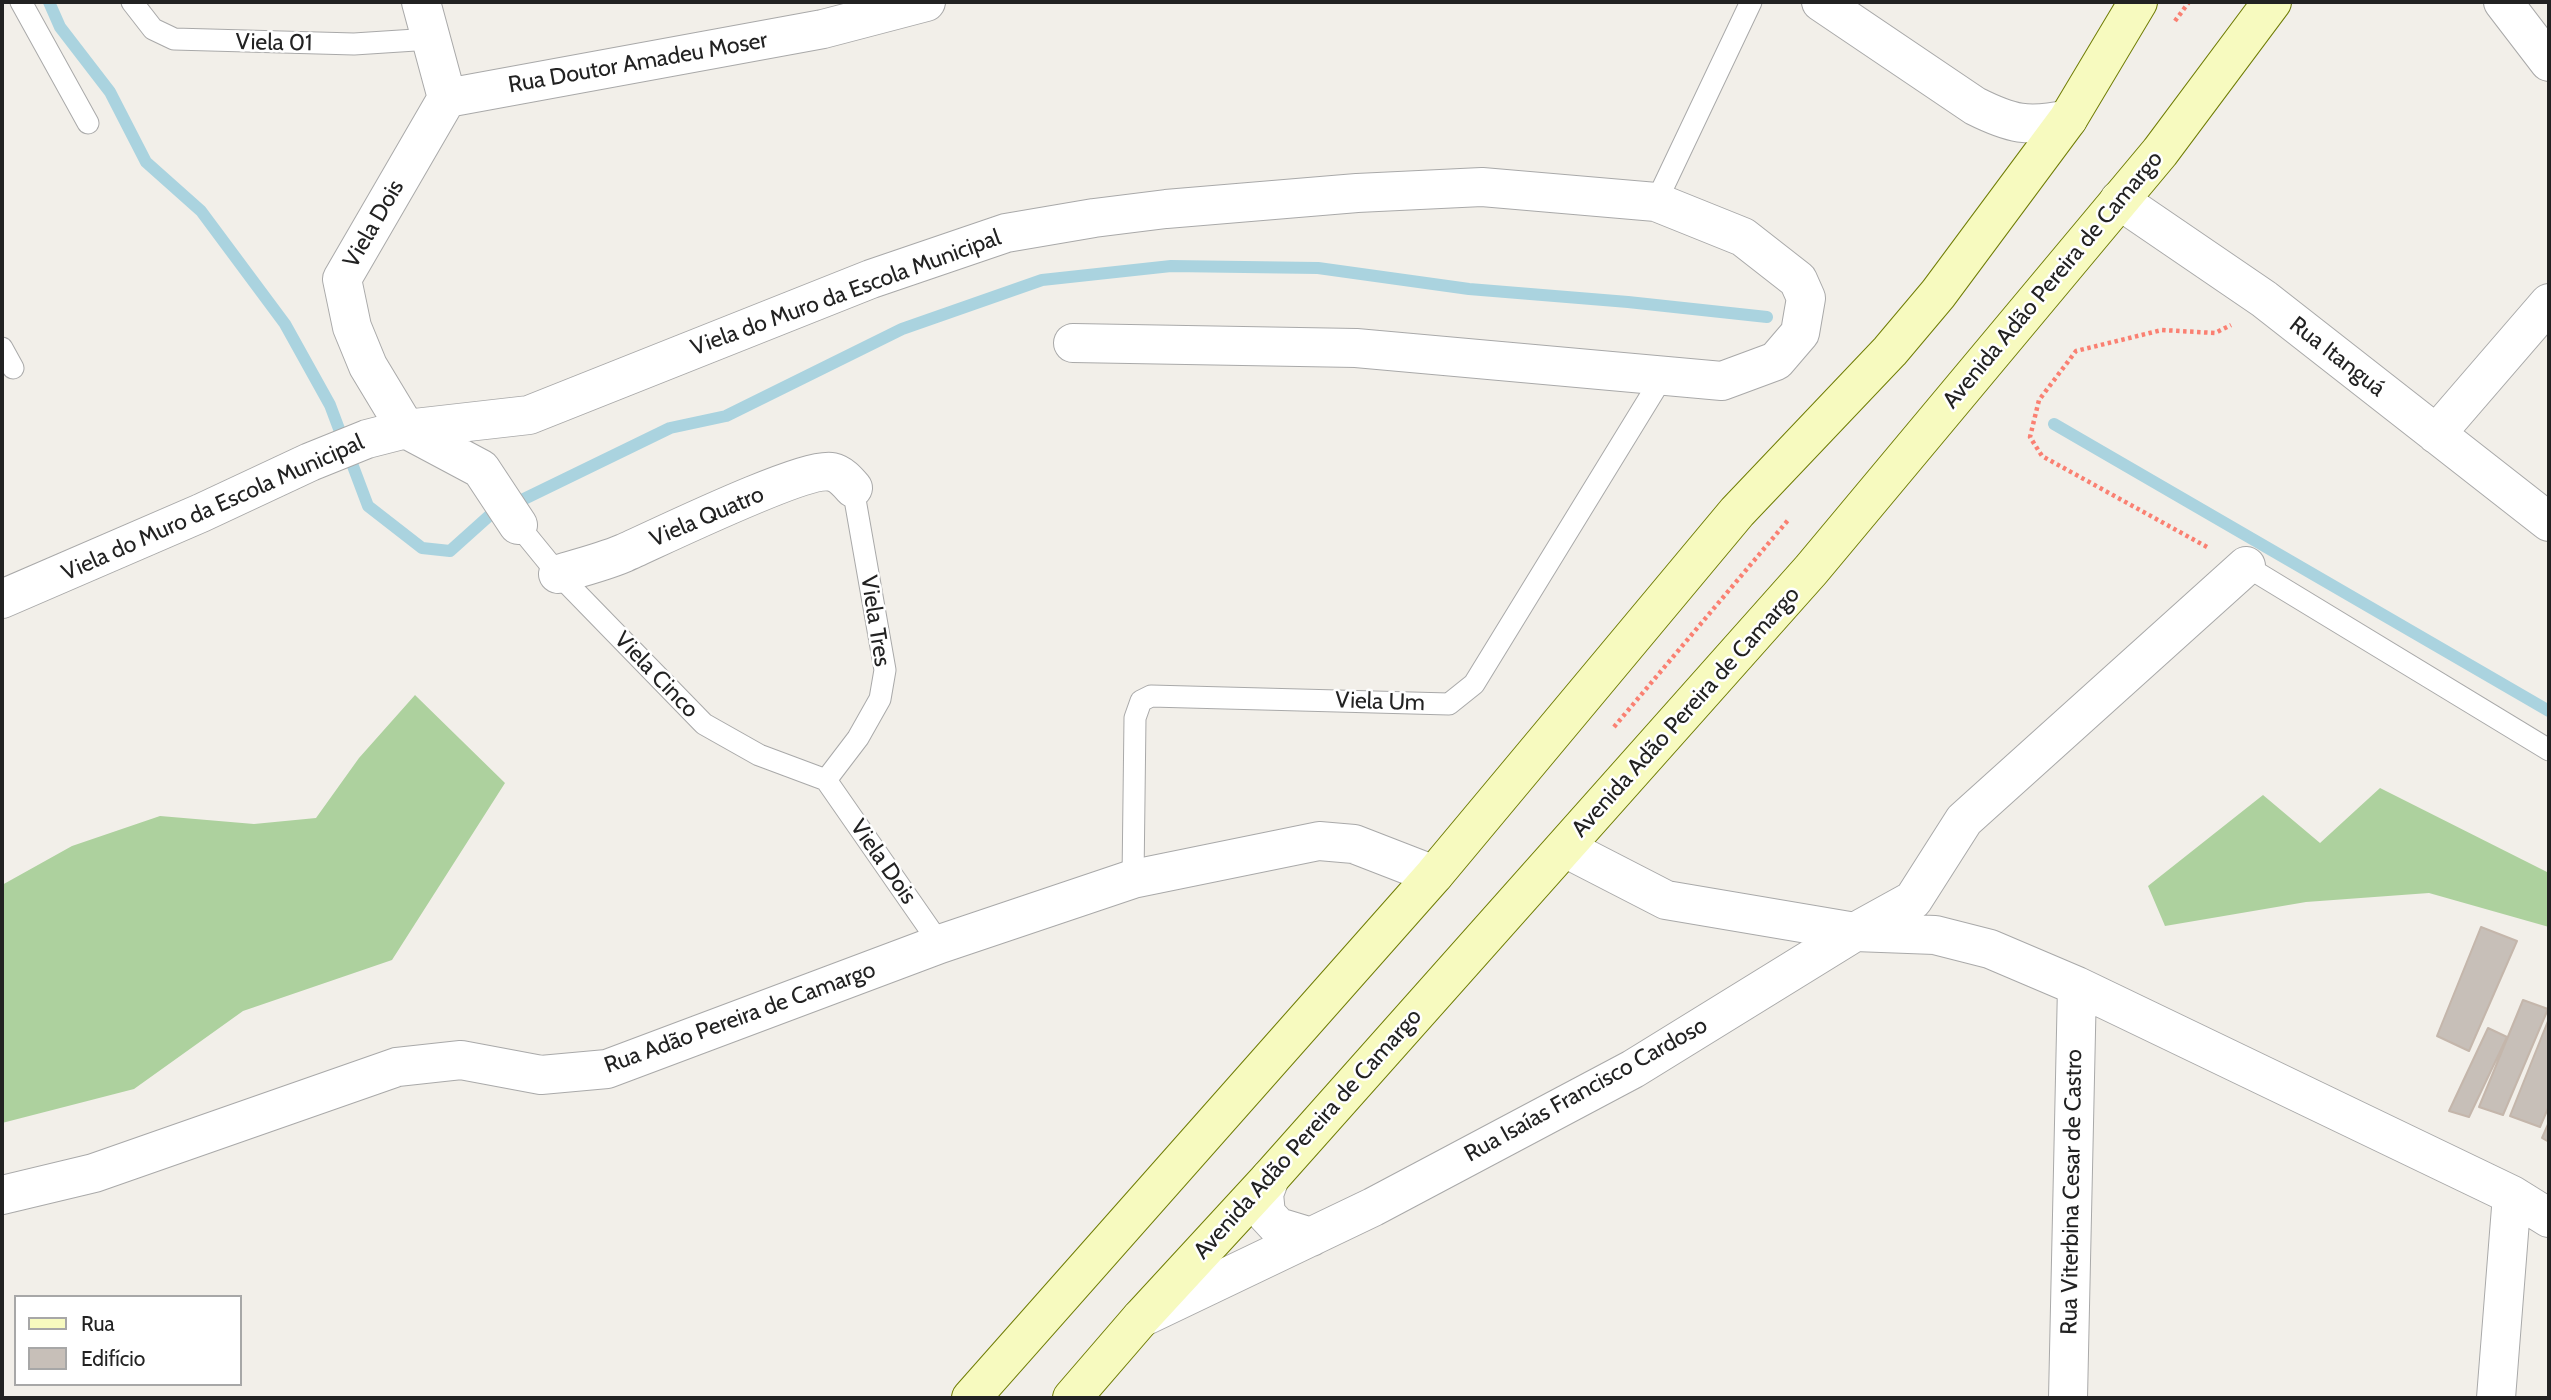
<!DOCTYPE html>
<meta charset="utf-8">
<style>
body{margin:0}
#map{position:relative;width:2551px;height:1400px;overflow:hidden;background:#f2efe9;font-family:Cabin,sans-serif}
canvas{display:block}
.frame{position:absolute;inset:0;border:4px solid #222;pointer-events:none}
.legend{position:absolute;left:14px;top:1295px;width:228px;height:91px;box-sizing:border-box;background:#fff;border:2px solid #a7a7a7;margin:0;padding:9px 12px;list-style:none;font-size:21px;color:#222}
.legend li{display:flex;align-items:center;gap:14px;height:35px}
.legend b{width:35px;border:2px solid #a7a7a7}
</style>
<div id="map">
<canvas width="2551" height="1400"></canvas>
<div class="frame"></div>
<ul class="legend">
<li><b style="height:9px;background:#f7fabf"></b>Rua</li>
<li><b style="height:19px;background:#c7bfb8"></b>Edifício</li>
</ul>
</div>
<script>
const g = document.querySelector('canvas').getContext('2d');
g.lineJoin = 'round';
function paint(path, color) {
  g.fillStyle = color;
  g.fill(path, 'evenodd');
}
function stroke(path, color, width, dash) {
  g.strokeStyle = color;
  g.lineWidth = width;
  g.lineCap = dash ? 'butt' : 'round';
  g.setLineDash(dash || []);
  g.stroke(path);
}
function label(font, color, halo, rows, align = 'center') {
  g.font = font + ' Cabin,sans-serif';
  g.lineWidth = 5;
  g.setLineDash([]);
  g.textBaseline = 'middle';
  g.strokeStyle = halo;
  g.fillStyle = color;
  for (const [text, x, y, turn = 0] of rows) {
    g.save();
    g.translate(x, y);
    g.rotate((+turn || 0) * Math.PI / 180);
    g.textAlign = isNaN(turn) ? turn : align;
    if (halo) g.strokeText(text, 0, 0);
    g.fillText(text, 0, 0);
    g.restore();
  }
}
paint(new Path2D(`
 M 415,695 L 505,783 L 392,960 L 243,1011 L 134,1089 L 2,1123 L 2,885 L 72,846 L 160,816 L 254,824 L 316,818 L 359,758 Z
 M 2380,788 L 2549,873 L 2549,927 L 2429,893 L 2306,902 L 2165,926 L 2148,886 L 2263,795 L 2320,843 Z`), '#add19e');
stroke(new Path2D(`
 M 49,2 L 60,27 L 110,92 L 146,162 L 201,211 L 285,324 L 330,405 L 368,506 L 422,548 L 450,551 L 489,516 L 670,428 L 726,416 L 902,329 L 1042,280 L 1171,266 L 1318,268 L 1469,289 L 1628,302 L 1767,317
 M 2054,424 L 2549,711`), '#aad3df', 12);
const building = new Path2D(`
 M 2481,927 L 2517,941 L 2469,1051 L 2437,1036 Z
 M 2523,1000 L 2548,1009 L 2503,1115 L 2479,1107 Z
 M 2548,1021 L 2549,1106 L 2540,1127 L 2510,1116 Z
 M 2488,1028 L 2507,1037 L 2469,1117 L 2449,1111 Z
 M 2549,1122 L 2549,1142 L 2542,1138 Z`);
paint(building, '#c7bfb8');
stroke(building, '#c4b6ab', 2);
const service = new Path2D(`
 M 21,2 L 88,123
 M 132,2 L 153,29 L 174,39 L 354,44 L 431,39
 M 1656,202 L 1751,2
 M 2,348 L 13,368
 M 518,525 L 558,574 L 704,724 L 759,755 L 826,780
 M 2246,566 L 2549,750
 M 826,780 L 858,738 L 880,699 L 885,670 L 853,488
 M 826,780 L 940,944
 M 1133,879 L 1135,718 L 1141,701 L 1151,696 L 1449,704 L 1474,684 L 1663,376`);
const minor = new Path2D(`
 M 421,2 L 447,98 L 823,29 L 926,2
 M 1821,2 L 1975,106 C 2011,124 2028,128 2068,119
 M 2503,2 L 2549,62
 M 447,98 L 342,279 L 352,327 L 368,366 L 406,429 L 481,469 L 518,525
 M 2119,200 L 2264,299 L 2549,522
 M 2436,434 L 2549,303
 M 558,574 C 579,568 603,562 624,553 C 658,538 805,466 832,472 C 841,474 847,481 853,488
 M 2,599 L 201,513 L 310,462 L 367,439 L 406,429 L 529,415 L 871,279 L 1006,233 L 1094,218 L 1166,209 L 1357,193 L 1482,187 L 1656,202 L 1743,237 L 1798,280 L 1806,298 L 1800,333 L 1776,361 L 1722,381 L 1356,348 L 1073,343
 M 1565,848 L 1666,900 L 1855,932 L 1935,935 L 1990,949 L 2077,986 L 2512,1195 L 2549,1218
 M 1270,1178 L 1264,1194 L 1266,1214 L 1278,1227 L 1311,1237
 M 2,1195 L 94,1173 L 397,1067 L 461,1060 L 541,1075 L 607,1069 L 940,944 L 1133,879 L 1319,841 L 1354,844 L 1434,875
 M 1141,1318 L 1373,1207 L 1633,1069 L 1855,932 L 1913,900 L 1964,820 L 2246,566
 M 2068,1398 L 2077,986
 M 2496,1398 L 2512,1195`);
const secondary = new Path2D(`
 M 971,1398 L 1434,875 L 1737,512 L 1890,351 L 1938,294 L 2068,119 L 2138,2
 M 1072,1398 L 1141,1318 L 1270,1178 L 1811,570 L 2160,152 L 2272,2`);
stroke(service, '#a9a9a9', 23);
stroke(minor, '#a9a9a9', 40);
stroke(secondary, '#707d05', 40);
stroke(new Path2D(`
 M 2175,21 L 2189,2
 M 2207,547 L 2042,456 L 2030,437 L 2039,400 L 2076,351 L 2162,330 L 2215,333 L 2231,325
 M 1614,727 L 1789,519`), '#fa8072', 4.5, [3.5, 3.5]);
stroke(service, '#fff', 21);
stroke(minor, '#fff', 38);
stroke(secondary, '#f7fabf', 38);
label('23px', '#222', '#fff', [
 ["Viela 01",274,43,1],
 ["Rua Doutor Amadeu Moser",638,63,-10],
 ["Viela Dois",374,224,-60],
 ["Avenida Adão Pereira de Camargo",2053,280,-50],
 ["Viela do Muro da Escola Municipal",846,293,-20],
 ["Rua Itanguá",2337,357,38],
 ["Viela do Muro da Escola Municipal",213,508,-24],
 ["Viela Quatro",707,517,-23],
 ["Viela Tres",875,621,81],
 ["Viela Cinco",656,675,46],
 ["Viela Um",1380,702,2],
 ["Avenida Adão Pereira de Camargo",1686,712,-48],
 ["Viela Dois",883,862,55],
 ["Rua Adão Pereira de Camargo",740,1018,-20],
 ["Rua Isaías Francisco Cardoso",1586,1090,-29],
 ["Avenida Adão Pereira de Camargo",1308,1134,-48],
 ["Rua Viterbina Cesar de Castro",2072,1192,-89]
]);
</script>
